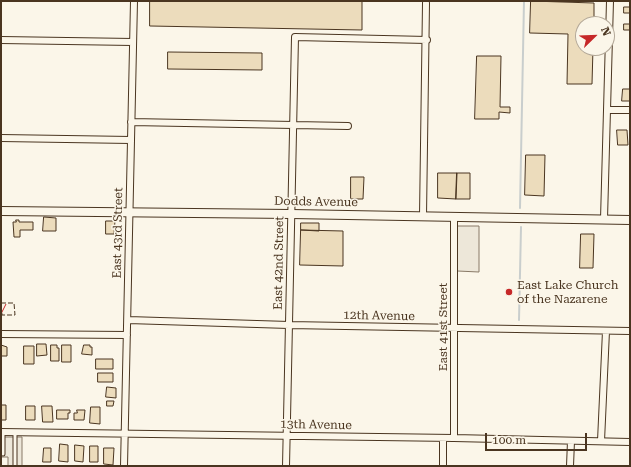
<!DOCTYPE html>
<style>
body{margin:0}
#map{position:relative;width:631px;height:467px;overflow:hidden;background:#fbf6e9;font-family:"Roboto Serif",serif}
canvas{display:block}
.frame{position:absolute;inset:0;border:2px solid #4a3520;pointer-events:none}
.north{position:absolute;left:575px;top:16px;width:40px;height:40px;box-sizing:border-box;background:#fbf6e9;border:1px solid #b4a999;border-radius:50%;rotate:67deg;font-size:11px;font-weight:700;line-height:16px;text-align:center;color:#4a3520}
.north::after{content:'';display:block;margin:auto;width:14px;height:18px;background:#c62828;clip-path:polygon(50% 0,100% 100%,50% 72%,0 100%)}
.scale{position:absolute;left:485px;top:433px;width:102px;height:18px;box-sizing:border-box;border:2px solid #4a3520;border-top:0;padding-left:5px;font-size:12px;line-height:14px;white-space:nowrap;color:#4a3520;-webkit-text-stroke:3px #fbf6e9;paint-order:stroke}
</style>
<div id="map">
<canvas width="631" height="467"></canvas>
<div class="frame"></div>
<div class="north">N</div>
<div class="scale">100 m</div>
</div>
<script>
const g = document.querySelector('canvas').getContext('2d');
g.lineJoin = 'round';
function paint(path, color) {
  g.fillStyle = color;
  g.fill(path, 'evenodd');
}
function stroke(path, color, width, dash) {
  g.strokeStyle = color;
  g.lineWidth = width;
  g.lineCap = dash ? 'butt' : 'round';
  g.setLineDash(dash || []);
  g.stroke(path);
}
function label(font, color, halo, rows, align = 'center') {
  g.font = font + ' "Roboto Serif",serif';
  g.lineWidth = 3;
  g.setLineDash([]);
  g.textBaseline = 'middle';
  g.strokeStyle = halo;
  g.fillStyle = color;
  for (const [text, x, y, turn = 0] of rows) {
    g.save();
    g.translate(x, y);
    g.rotate((+turn || 0) * Math.PI / 180);
    g.textAlign = isNaN(turn) ? turn : align;
    if (halo) g.strokeText(text, 0, 0);
    g.fillText(text, 0, 0);
    g.restore();
  }
}
const parking = new Path2D(`
 M 457,226 L 479,226 L 479,272 L 457,271 Z
 M 1,437 L 22,437 L 22,466 L 8,466 L 8,457 L 1,457 Z`);
paint(parking, '#ede7d9');
stroke(parking, '#887966', 1);
stroke(new Path2D(`
 M 520,208 L 524,1
 M 519,320 L 521,227`), '#c9cecd', 2);
const building = new Path2D(`
 M 150,1 L 362,1 L 362,30 L 150,26 Z
 M 531,1 L 594,3 L 594,24 L 583,24 L 583,48 L 593,48 L 592,84 L 567,84 L 568,34 L 530,33 Z
 M 624,7 L 630,7 L 630,13 L 624,13 Z
 M 624,24 L 630,24 L 630,30 L 624,30 Z
 M 168,52 L 262,53 L 262,70 L 168,69 Z
 M 477,56 L 501,56 L 500,107 L 510,107 L 510,113 L 499,112 L 499,119 L 475,119 Z
 M 623,89 L 630,89 L 630,101 L 622,101 Z
 M 617,130 L 627,130 L 628,145 L 618,145 Z
 M 526,155 L 545,155 L 544,196 L 525,195 Z
 M 438,173 L 457,173 L 456,199 L 438,198 Z
 M 457,173 L 470,173 L 470,199 L 456,199 Z
 M 351,177 L 364,177 L 363,199 L 351,199 Z
 M 44,217 L 56,218 L 56,231 L 43,231 Z
 M 16,220 L 19,220 L 19,222 L 33,222 L 33,230 L 20,230 L 20,237 L 14,237 L 13,222 L 16,222 Z
 M 106,221 L 115,221 L 114,234 L 106,234 Z
 M 301,223 L 319,223 L 319,231 L 301,230 Z
 M 301,230 L 343,231 L 343,266 L 300,265 Z
 M 581,234 L 594,234 L 593,268 L 580,268 Z
 M 37,344 L 46,344 L 47,355 L 37,356 Z
 M 1,345 L 7,347 L 7,356 L 1,356 Z
 M 51,345 L 57,345 L 57,348 L 59,348 L 59,361 L 51,361 Z
 M 62,345 L 71,345 L 71,362 L 62,362 Z
 M 84,345 L 90,345 L 90,347 L 92,347 L 92,355 L 82,354 Z
 M 24,346 L 34,346 L 34,364 L 24,364 Z
 M 96,359 L 113,359 L 113,369 L 96,369 Z
 M 98,373 L 113,373 L 113,382 L 98,382 Z
 M 107,387 L 116,388 L 116,398 L 106,397 Z
 M 107,401 L 114,401 L 113,406 L 107,406 Z
 M 1,405 L 6,405 L 6,420 L 1,420 Z
 M 26,406 L 35,406 L 35,420 L 26,420 Z
 M 42,406 L 52,406 L 53,422 L 43,422 Z
 M 91,407 L 100,407 L 100,424 L 90,423 Z
 M 57,410 L 70,410 L 70,413 L 68,413 L 68,419 L 57,419 Z
 M 77,410 L 85,410 L 84,420 L 74,420 L 74,413 L 77,413 Z
 M 60,444 L 68,445 L 68,462 L 59,461 Z
 M 75,445 L 84,446 L 83,462 L 75,461 Z
 M 90,446 L 98,446 L 98,462 L 90,462 Z
 M 44,448 L 51,448 L 51,462 L 43,462 Z
 M 104,448 L 114,448 L 113,465 L 104,464 Z`);
paint(building, '#ecdcbc');
stroke(building, '#4a3520', 1);
const service = new Path2D(`
 M 3,432 L 3,454
 M 15,466 L 15,432`);
const minor = new Path2D(`
 M 1,40 L 133,42
 M 608,110 L 630,110
 M 131,122 L 348,126
 M 1,138 L 131,140
 M 423,216 L 426,3
 M 604,219 L 610,1
 M 128,320 L 289,325 L 630,331
 M 1,334 L 127,335
 M 1,432 L 454,438 L 630,442
 M 454,438 L 454,217
 M 601,441 L 606,331
 M 124,466 L 134,1
 M 286,466 L 295,37 L 427,40
 M 443,466 L 443,438
 M 570,466 L 571,441`);
const tertiary = new Path2D(`
 M 1,211 L 291,214 L 630,220`);
stroke(service, '#4a3520', 5);
stroke(minor, '#4a3520', 8);
stroke(tertiary, '#4a3520', 10);
stroke(service, '#fbf6e9', 3);
stroke(minor, '#fbf6e9', 6);
stroke(tertiary, '#fbf6e9', 8);
stroke(new Path2D(`
 M 1,303 L 14,303 L 15,315 L 2,315 Z`), '#4a3520', 1, [5, 2]);
stroke(new Path2D(`
 M 1,314 L 6,304`), '#c62828', 1, [14, 3, 2, 3]);
for (const [x, y, r, color] of [
 [509,292,4,"#c62828"]
]) {
  const dot = new Path2D();
  dot.arc(x, y, r, 0, 2 * Math.PI);
  g.fillStyle = color;
  g.fill(dot);
  stroke(dot, '#fbf6e9', 1.5);
}
label('12px', '#4a3520', '#fbf6e9', [
 ["Dodds Avenue",316,202,1],
 ["East 43rd Street",118,233,-89],
 ["East 42nd Street",279,263,-89],
 ["12th Avenue",379,316,1],
 ["East 41st Street",443,327,-90],
 ["13th Avenue",316,425,1]
]);
label('12px', '#4a3520', '#fbf6e9', [
 ["East Lake Church",517,285],
 ["of the Nazarene",517,299]
], 'left');
</script>
